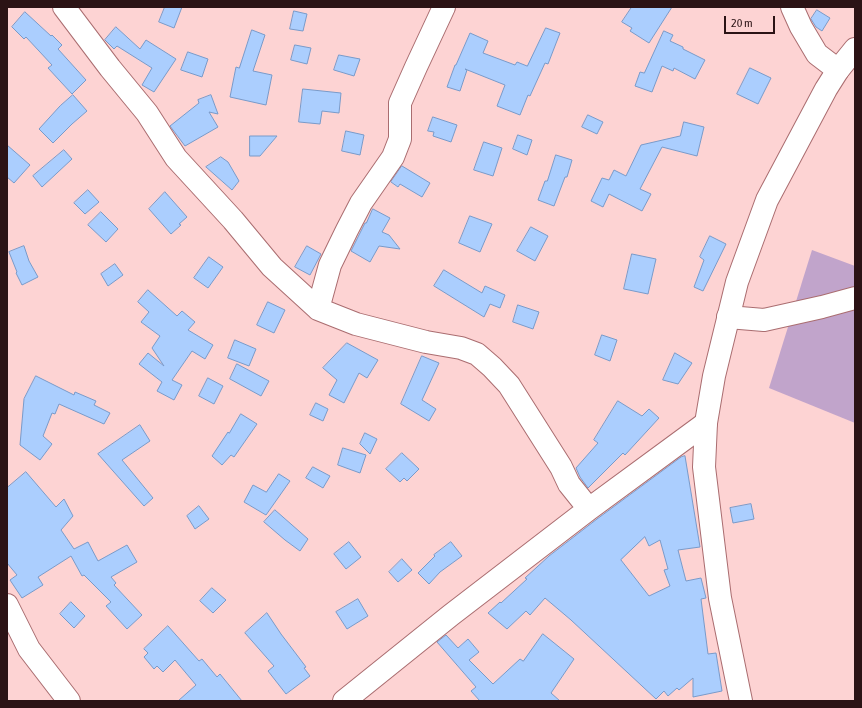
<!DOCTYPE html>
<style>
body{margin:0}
#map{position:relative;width:862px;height:708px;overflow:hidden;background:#fdd3d3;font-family:"Asap Condensed",sans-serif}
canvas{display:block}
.frame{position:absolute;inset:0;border:8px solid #2b1315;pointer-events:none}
.scale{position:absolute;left:724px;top:16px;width:51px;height:18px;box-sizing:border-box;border:2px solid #2b1315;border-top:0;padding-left:5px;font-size:12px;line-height:14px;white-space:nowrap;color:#2b1315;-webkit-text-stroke:3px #fdd3d3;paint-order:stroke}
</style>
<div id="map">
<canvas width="862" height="708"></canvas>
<div class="frame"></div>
<div class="scale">20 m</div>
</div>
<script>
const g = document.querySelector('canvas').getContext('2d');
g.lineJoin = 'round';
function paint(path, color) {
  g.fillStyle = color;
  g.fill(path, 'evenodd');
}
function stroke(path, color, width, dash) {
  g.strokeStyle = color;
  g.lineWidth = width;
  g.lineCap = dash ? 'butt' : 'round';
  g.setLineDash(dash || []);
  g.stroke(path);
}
paint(new Path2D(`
 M 812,250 L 855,266 L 855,423 L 769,388 Z`), '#c1a4cb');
const building = new Path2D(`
 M 165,7 L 182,7 L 174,28 L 159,22 Z
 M 632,7 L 672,7 L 649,43 L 630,31 L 632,28 L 622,22 Z
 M 817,10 L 830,18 L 822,31 L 816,27 L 811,19 Z
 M 294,11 L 307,14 L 303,31 L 290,29 Z
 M 25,12 L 51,36 L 52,35 L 62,45 L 58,49 L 86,80 L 72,94 L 48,68 L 52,65 L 26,37 L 24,39 L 12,27 Z
 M 116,27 L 140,49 L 146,40 L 176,59 L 154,92 L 142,85 L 152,68 L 117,46 L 114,49 L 105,40 Z
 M 546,28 L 560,33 L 548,64 L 545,63 L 530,96 L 528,95 L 520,115 L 497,106 L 505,85 L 465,69 L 467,70 L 460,91 L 447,87 L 455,65 L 456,65 L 470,33 L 488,41 L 483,53 L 515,65 L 517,62 L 527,66 Z
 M 252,30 L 265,35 L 253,71 L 272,75 L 266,105 L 230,97 L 236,67 L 239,68 Z
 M 664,31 L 673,35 L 670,41 L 683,47 L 683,49 L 705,60 L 695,79 L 674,68 L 673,71 L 662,66 L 652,92 L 635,86 L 640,72 L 644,73 Z
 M 295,45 L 311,48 L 307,64 L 291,60 Z
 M 188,52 L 208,59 L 202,77 L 181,70 Z
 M 339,55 L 360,59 L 354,76 L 334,70 Z
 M 750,68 L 771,78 L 758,104 L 737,94 Z
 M 303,89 L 341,93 L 339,113 L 322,111 L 320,124 L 299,122 Z
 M 73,95 L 87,111 L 72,124 L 53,143 L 39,129 L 60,106 Z
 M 211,95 L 218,114 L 209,112 L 218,127 L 185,146 L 170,126 L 199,103 L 198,100 Z
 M 588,115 L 603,122 L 597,134 L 582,127 Z
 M 433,117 L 457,125 L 451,142 L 433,136 L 434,132 L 428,131 Z
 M 684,122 L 704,127 L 697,156 L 662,147 L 640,189 L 651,194 L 642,211 L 609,194 L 603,207 L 591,201 L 602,178 L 609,180 L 614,170 L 626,176 L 641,145 L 680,136 Z
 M 346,131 L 364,135 L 360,155 L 342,151 Z
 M 518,135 L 532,140 L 527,155 L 513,149 Z
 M 250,136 L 277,136 L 260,156 L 250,156 Z
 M 484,142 L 502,148 L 493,176 L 474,170 Z
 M 7,145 L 30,165 L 14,183 L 7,177 Z
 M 64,150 L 72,159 L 42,187 L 33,176 Z
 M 556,155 L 572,160 L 567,177 L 565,177 L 554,206 L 538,200 L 545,181 L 547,181 Z
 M 221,157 L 228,162 L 239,181 L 232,190 L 206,167 Z
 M 402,166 L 430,183 L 422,197 L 400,184 L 398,187 L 391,182 Z
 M 88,190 L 99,202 L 85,214 L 74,203 Z
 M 165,192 L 187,217 L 179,224 L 181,225 L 171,234 L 149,209 Z
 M 373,209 L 390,218 L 382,232 L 389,235 L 400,249 L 379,246 L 370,262 L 351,251 L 365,223 L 366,223 Z
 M 101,212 L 118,229 L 106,242 L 88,225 Z
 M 470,216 L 492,224 L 480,252 L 459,243 Z
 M 531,227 L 548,236 L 535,261 L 517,251 Z
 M 710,236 L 726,244 L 703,291 L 694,287 L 704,260 L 700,257 Z
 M 24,246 L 29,261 L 38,277 L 22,285 L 16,273 L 17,272 L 9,252 Z
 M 307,246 L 321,254 L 310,275 L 295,267 Z
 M 632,254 L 656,259 L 648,294 L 624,289 Z
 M 209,257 L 223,267 L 208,288 L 194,278 Z
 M 115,264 L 123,275 L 108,286 L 101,274 Z
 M 444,270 L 482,293 L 485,286 L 505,295 L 500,308 L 490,304 L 484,317 L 434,286 Z
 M 148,290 L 177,316 L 182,311 L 195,322 L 188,330 L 213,345 L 205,359 L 192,351 L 172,380 L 182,385 L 174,400 L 157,391 L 162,382 L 139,364 L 148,353 L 164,366 L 152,348 L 160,336 L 141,322 L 149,312 L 138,302 Z
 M 268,302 L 285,310 L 274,333 L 257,325 Z
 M 518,305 L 539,312 L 533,329 L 513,322 Z
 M 602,335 L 617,340 L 610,361 L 595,355 Z
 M 235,340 L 256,349 L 249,366 L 228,358 Z
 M 347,343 L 378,360 L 367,378 L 359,373 L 344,403 L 329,395 L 337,380 L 323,368 Z
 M 675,353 L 692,363 L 678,384 L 663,380 Z
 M 422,356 L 439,363 L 422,400 L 436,409 L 429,421 L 401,404 Z
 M 237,364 L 269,381 L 261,396 L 230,379 Z
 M 36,376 L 74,395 L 75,392 L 96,401 L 94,405 L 110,413 L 104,424 L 59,404 L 55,414 L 52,413 L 43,436 L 52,444 L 40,460 L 20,445 L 24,399 Z
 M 208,378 L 223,386 L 214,404 L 199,396 Z
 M 618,401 L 642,416 L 649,409 L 659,418 L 625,455 L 623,453 L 588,488 L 580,477 L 576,468 L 598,443 L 594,440 Z
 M 316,403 L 328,409 L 323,421 L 310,415 Z
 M 241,414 L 257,424 L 234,457 L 231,455 L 222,465 L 212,456 L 228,432 L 229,433 Z
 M 140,425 L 150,441 L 122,460 L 153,498 L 144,506 L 98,454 Z
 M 365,433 L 377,439 L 370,454 L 360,444 Z
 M 343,448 L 366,455 L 360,473 L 338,465 Z
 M 402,453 L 419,469 L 407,481 L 404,478 L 400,482 L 386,469 Z
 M 685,456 L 700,547 L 678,550 L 686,581 L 701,578 L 706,598 L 701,599 L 708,654 L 716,653 L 722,691 L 693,697 L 693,678 L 679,690 L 677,688 L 668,696 L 664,691 L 656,699 L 571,620 L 545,598 L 530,615 L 526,611 L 507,629 L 488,613 L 500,602 L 501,603 L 527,579 L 525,578 L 549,556 L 597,519 L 681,457 ZM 645,537 L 649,546 L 660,540 L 668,569 L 664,570 L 670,586 L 649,596 L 621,560 Z
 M 313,467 L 330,476 L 323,488 L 306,478 Z
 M 26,472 L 56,507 L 64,499 L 73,516 L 61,530 L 74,549 L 88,542 L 98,561 L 127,545 L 137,562 L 111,577 L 116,583 L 114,585 L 142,615 L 127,629 L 106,606 L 111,602 L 84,575 L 82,576 L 71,556 L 38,577 L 43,585 L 22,598 L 10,580 L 17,575 L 7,563 L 7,488 Z
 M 279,474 L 290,481 L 266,515 L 244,502 L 253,485 L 266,492 Z
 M 751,504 L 754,519 L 733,523 L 730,508 Z
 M 199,506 L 209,519 L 195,529 L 187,516 Z
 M 275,510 L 308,539 L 300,551 L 285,540 L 264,522 Z
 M 349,542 L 361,557 L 346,569 L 334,554 Z
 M 451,542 L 462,556 L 440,572 L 429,584 L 418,573 L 435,556 L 434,555 Z
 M 402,559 L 412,570 L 398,582 L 389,572 Z
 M 212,588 L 226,600 L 213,613 L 200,601 Z
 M 358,599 L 368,616 L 347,629 L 336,612 Z
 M 71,602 L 85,616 L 74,628 L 60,614 Z
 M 267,613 L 281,634 L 306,667 L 304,668 L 310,676 L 286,694 L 268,671 L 274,666 L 245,633 Z
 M 168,626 L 199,661 L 202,659 L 217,677 L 220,674 L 242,701 L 178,701 L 196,685 L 175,660 L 163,672 L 157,666 L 154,669 L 144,657 L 148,653 L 144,649 Z
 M 543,634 L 574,659 L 551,693 L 560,701 L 480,701 L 471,691 L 476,687 L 437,642 L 446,635 L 458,648 L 468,639 L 479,652 L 469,660 L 493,684 L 520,659 L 523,661 Z`);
paint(building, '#abcefe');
stroke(building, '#799ac9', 1);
const minor = new Path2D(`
 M 64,7 L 110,68 L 147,113 L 176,158 L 233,220 L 272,267 L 318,309 L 356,324 L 426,342 L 461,348 L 477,354 L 492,367 L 509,385 L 561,467 L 569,484 L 589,509
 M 792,7 L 801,27 L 817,54 L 838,70
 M 318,309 L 330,265 L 347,230 L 361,203 L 393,157 L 400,139 L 400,103 L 416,67 L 444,7
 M 728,317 L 764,320 L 822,307 L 855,298
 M 7,605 L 29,649 L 69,701
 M 344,701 L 451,615 L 589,509 L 706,423`);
const major = new Path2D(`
 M 741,701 L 720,598 L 704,467 L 706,423 L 714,376 L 737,282 L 767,200 L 826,89 L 838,70 L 855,49`);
stroke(minor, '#aa6d70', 24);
stroke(major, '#aa6d70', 24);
stroke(minor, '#fff', 22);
stroke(major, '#fff', 22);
</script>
